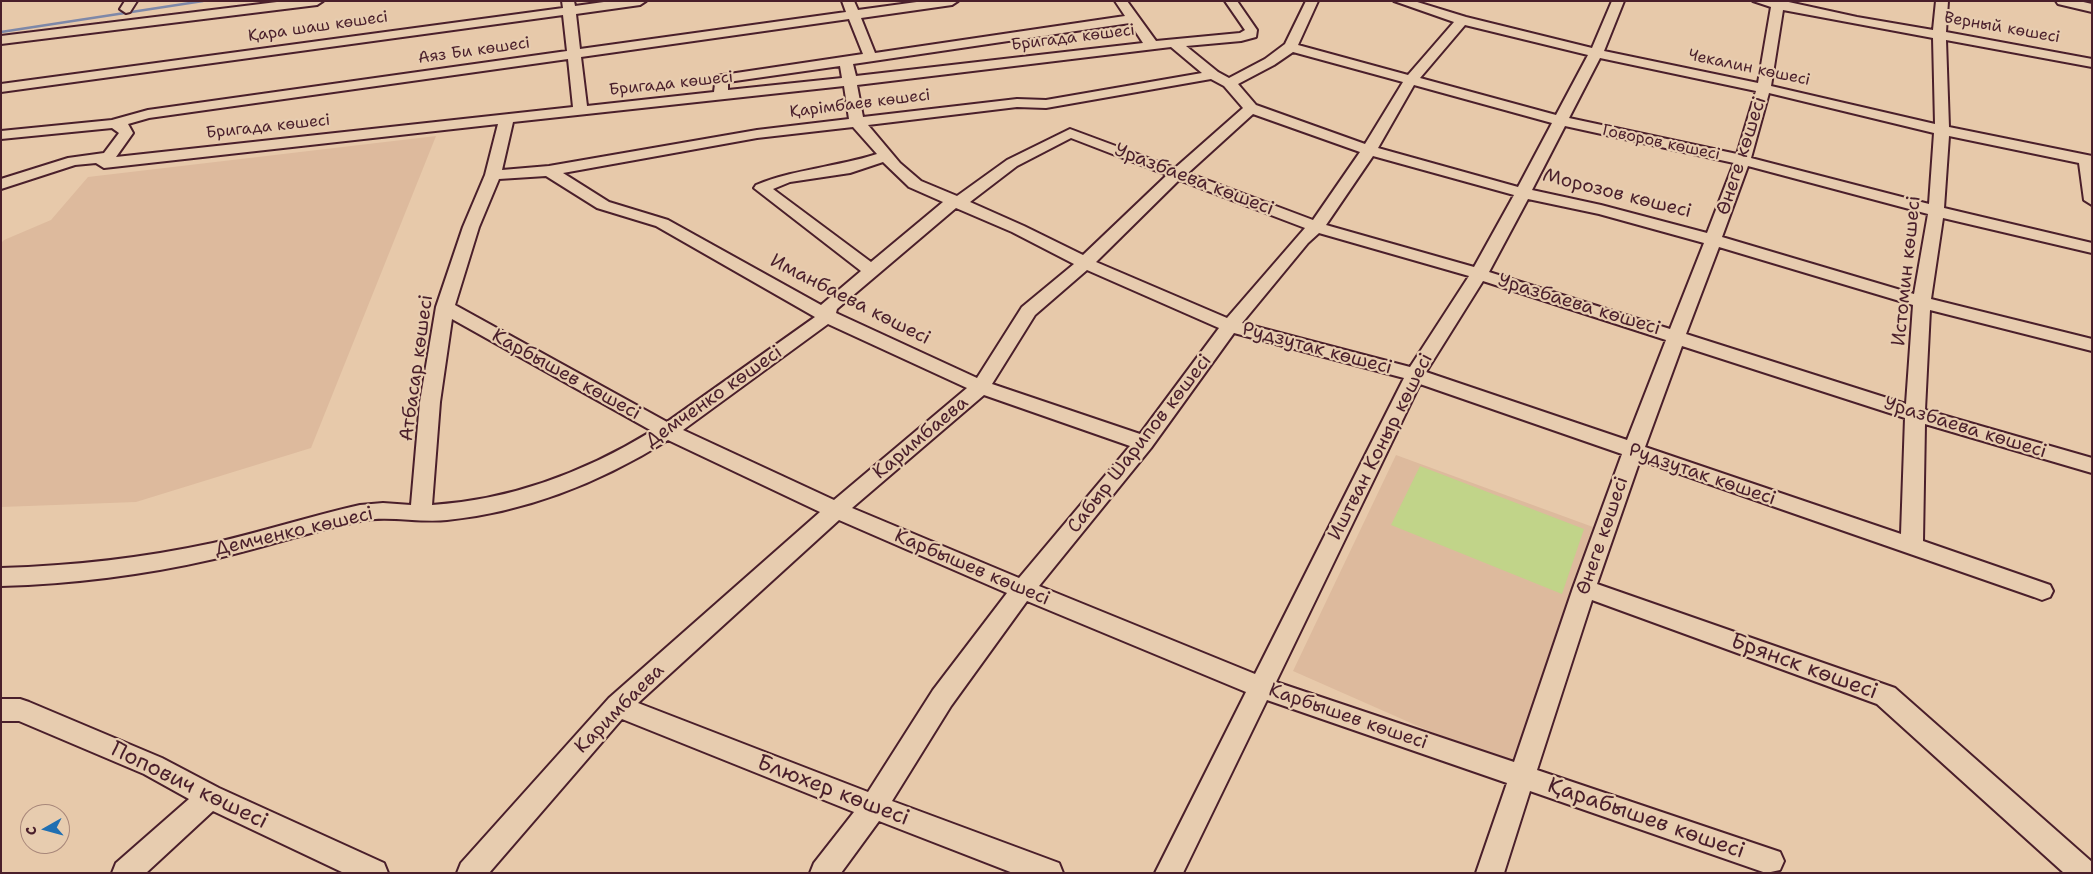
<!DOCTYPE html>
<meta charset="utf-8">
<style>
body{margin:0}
#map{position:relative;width:2093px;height:874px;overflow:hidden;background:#e7c9aa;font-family:"Shantell Sans",sans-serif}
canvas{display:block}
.frame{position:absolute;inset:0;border:2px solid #4a1f2b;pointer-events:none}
.north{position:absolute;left:20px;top:804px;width:50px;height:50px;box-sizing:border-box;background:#e7ccaf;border:1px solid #a8877a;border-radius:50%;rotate:263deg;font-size:14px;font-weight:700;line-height:20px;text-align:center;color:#4a1f2b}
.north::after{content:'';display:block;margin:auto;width:18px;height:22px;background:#1f6fb2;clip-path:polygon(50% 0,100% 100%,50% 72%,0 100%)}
</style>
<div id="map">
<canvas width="2093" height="874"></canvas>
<div class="frame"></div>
<div class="north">С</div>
</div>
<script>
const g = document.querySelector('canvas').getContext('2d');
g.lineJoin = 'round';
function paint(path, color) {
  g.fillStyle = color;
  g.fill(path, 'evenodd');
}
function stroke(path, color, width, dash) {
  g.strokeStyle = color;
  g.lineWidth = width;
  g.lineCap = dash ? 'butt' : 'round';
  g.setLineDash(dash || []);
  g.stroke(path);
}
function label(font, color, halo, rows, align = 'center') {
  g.font = font + ' "Shantell Sans",sans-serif';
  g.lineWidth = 4.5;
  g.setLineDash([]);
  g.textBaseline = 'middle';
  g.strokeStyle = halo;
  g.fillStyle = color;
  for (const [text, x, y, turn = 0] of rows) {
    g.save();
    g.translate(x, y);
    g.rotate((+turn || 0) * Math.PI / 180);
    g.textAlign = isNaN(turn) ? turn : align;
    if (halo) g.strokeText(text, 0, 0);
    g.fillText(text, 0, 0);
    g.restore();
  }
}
paint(new Path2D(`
 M 436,136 L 311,448 L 136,502 L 1,507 L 1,243 L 4,240 L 51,220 L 88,177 Z
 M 1396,455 L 1593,527 L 1522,772 L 1293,671 Z`), '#ddba9d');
paint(new Path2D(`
 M 1420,466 L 1584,529 L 1562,594 L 1391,525 Z`), '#c1d489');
stroke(new Path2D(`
 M 1,32 L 203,1`), '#7e88a8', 2.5);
const minor = new Path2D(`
 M 125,1 L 137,1 L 130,12 L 126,13 L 120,9 Z
 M 285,1 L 323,1 L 317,5 L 1,44 L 1,36 Z
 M 562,1 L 574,1 L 575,6 L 611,1 L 646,1 L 640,5 L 576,14 L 580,49 L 846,12 L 842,1 L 854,1 L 858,10 L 924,1 L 958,1 L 952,5 L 861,18 L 875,53 L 1125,16 L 1115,1 L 1127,1 L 1156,41 L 1240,33 L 1245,30 L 1225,1 L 1237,1 L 1257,30 L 1256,37 L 1241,41 L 1186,46 L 1218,72 L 1229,78 L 1265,59 L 1285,44 L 1306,1 L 1318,1 L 1298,45 L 1408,75 L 1454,22 L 1394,1 L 1414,1 L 1466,17 L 1592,48 L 1612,1 L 1624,1 L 1604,51 L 1758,83 L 1771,7 L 1753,1 L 1784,1 L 1857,17 L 1933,30 L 1936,1 L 1948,1 L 1946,32 L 2092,59 L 2092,67 L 1946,40 L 1949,127 L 2092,156 L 2092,205 L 2084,200 L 2079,163 L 1949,136 L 1944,208 L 2092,243 L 2092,253 L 1943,218 L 1931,299 L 2092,339 L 2092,351 L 1930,310 L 1925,410 L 2092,458 L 2092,473 L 1925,424 L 1923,541 L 2050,585 L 2053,591 L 2050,597 L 2042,600 L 2034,597 L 1640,460 L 1597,584 L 1895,688 L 2092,862 L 2092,873 L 2064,873 L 1877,704 L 1592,600 L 1537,770 L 1780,852 L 1784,861 L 1780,870 L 1766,873 L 1530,791 L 1504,873 L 1476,873 L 1507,783 L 1267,700 L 1183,873 L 1155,873 L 1246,692 L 1027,601 L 951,706 L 892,801 L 1059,863 L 1063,873 L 1013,873 L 879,821 L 841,873 L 810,873 L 814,863 L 854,812 L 622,719 L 489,873 L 457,873 L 461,863 L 609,698 L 820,512 L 668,440 C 601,482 526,512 447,520 C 418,523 388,515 360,521 C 311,531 263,548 214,559 C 144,575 73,584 1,586 L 1,568 C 72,566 143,558 213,543 C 262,532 311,516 360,505 L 383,503 L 411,505 L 420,402 L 436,307 L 463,227 L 485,175 L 498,124 L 104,168 L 96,163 L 75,165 L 1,189 L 1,179 L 68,158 L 104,153 L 119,133 L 112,128 L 1,139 L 1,131 L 112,120 L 148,110 L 567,51 L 563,15 L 1,92 L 1,84 L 563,8 ZM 1783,10 L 1933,38 L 1935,124 L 1771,86 ZM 849,19 L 863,54 L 716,76 L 714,92 L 587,106 L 581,57 ZM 1130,23 L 1143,43 L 856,76 L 853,64 ZM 1465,25 L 1588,55 L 1556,115 L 1420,78 ZM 1171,47 L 1202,73 L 1046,100 L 1017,99 L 863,117 L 857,85 ZM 1293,52 L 1403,82 L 1365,144 L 1256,105 L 1238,84 L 1274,65 ZM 1600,58 L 1756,91 L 1737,154 L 1569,118 ZM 568,59 L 573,107 L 116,157 L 133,133 L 128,124 L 149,118 ZM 840,66 L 842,78 L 728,90 L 728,82 ZM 1211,79 L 1224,86 L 1243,108 L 1175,168 L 1070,129 L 1007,160 L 957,196 L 921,181 L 900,163 L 868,125 L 1017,107 L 1046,108 ZM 1414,85 L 1552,123 L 1518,187 L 1378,148 ZM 844,86 L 849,119 L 757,130 L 549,166 L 502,170 L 513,122 ZM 1769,93 L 1934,133 L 1929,204 L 1751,158 ZM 1253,114 L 1360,152 L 1313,220 L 1188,173 ZM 1565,126 L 1734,163 L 1707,233 L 1601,205 L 1532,190 ZM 853,127 L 877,154 C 837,167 795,169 756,185 L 754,188 L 861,271 L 821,305 L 668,220 L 609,202 L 563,173 L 757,138 ZM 1071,138 L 1167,175 L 1083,255 L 1024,226 L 970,202 L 1017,166 ZM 1373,156 L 1514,195 L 1474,267 L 1326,225 ZM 883,162 L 909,187 L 943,202 L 871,262 L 773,189 L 790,182 L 850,173 ZM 1748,166 L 1928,214 L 1914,294 L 1722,237 ZM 546,176 L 597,208 L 656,226 L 815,317 L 667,422 L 455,305 L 479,227 L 499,179 ZM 1179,180 L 1305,228 L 1227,318 L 1096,262 ZM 1528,199 L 1599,214 L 1704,243 L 1670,329 L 1489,272 ZM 956,208 L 1012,232 L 1074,264 L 1022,307 L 977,378 L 836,313 L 837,309 ZM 1319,233 L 1469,276 L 1410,367 L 1242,323 L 1308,243 ZM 1719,247 L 1913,305 L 1906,404 L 1686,334 ZM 1087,270 L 1219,328 L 1140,434 L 992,384 L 1035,315 ZM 1483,281 L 1666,340 L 1627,440 L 1426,372 ZM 452,319 L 652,431 C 585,472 511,500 432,505 L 440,402 ZM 828,324 L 967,388 L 834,500 L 683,430 ZM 1234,333 L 1404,378 L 1255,674 L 1039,586 L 1151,448 ZM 1682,346 L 1905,418 L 1901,534 L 1645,447 ZM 1420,384 L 1622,454 L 1573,588 L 1514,762 L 1276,682 ZM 984,395 L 1130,446 L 1019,578 L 852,508 ZM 839,520 L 1007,593 L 933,690 L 868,792 L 638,703 Z
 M 2056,1 L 2079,1 L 2092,4 L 2092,12 L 2058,4 Z
 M 1,699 L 20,699 L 29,702 L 162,758 L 219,788 L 384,863 L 388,873 L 344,873 L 213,811 L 146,873 L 112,873 L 116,863 L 189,799 L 144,774 L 19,721 L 1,721 Z`);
stroke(minor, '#4a1f2b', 4);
paint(minor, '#e7ccaf');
label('16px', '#4a1f2b', '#e7ccaf', [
 ["Қара шаш көшесі",318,27,-8],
 ["Верный көшесі",2002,28,10],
 ["Бригада көшесі",1073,38,-7],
 ["Аяз Би көшесі",474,51,-8],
 ["Чекалин көшесі",1749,68,12],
 ["Бригада көшесі",671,84,-6],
 ["Қарімбаев көшесі",860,104,-7],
 ["Бригада көшесі",268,127,-6],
 ["Говоров көшесі",1661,143,12]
]);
label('19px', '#4a1f2b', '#e7ccaf', [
 ["Өнеге көшесі",1742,156,-72],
 ["Уразбаева көшесі",1194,180,21],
 ["Морозов көшесі",1617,194,14],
 ["Истомин көшесі",1907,271,-84],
 ["Иманбаева көшесі",850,300,27],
 ["Уразбаева көшесі",1579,305,17],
 ["Рудзутак көшесі",1317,349,15],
 ["Атбасар көшесі",417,368,-82],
 ["Карбышев көшесі",566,375,29],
 ["Демченко көшесі",714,397,-35],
 ["Уразбаева көшесі",1965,428,17],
 ["Каримбаева",921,438,-40],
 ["Сабыр Шарипов көшесі",1140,444,-52],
 ["Иштван Коныр көшесі",1381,447,-63],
 ["Рудзутак көшесі",1702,475,19],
 ["Демченко көшесі",294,532,-13],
 ["Өнеге көшесі",1603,536,-71],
 ["Карбышев көшесі",972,568,23],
 ["Каримбаева",620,709,-45],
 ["Карбышев көшесі",1348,717,19]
]);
label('22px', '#4a1f2b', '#e7ccaf', [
 ["Брянск көшесі",1804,667,20],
 ["Попович көшесі",189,786,26],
 ["Блюхер көшесі",833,791,21],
 ["Қарабышев көшесі",1646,819,19]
]);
</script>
